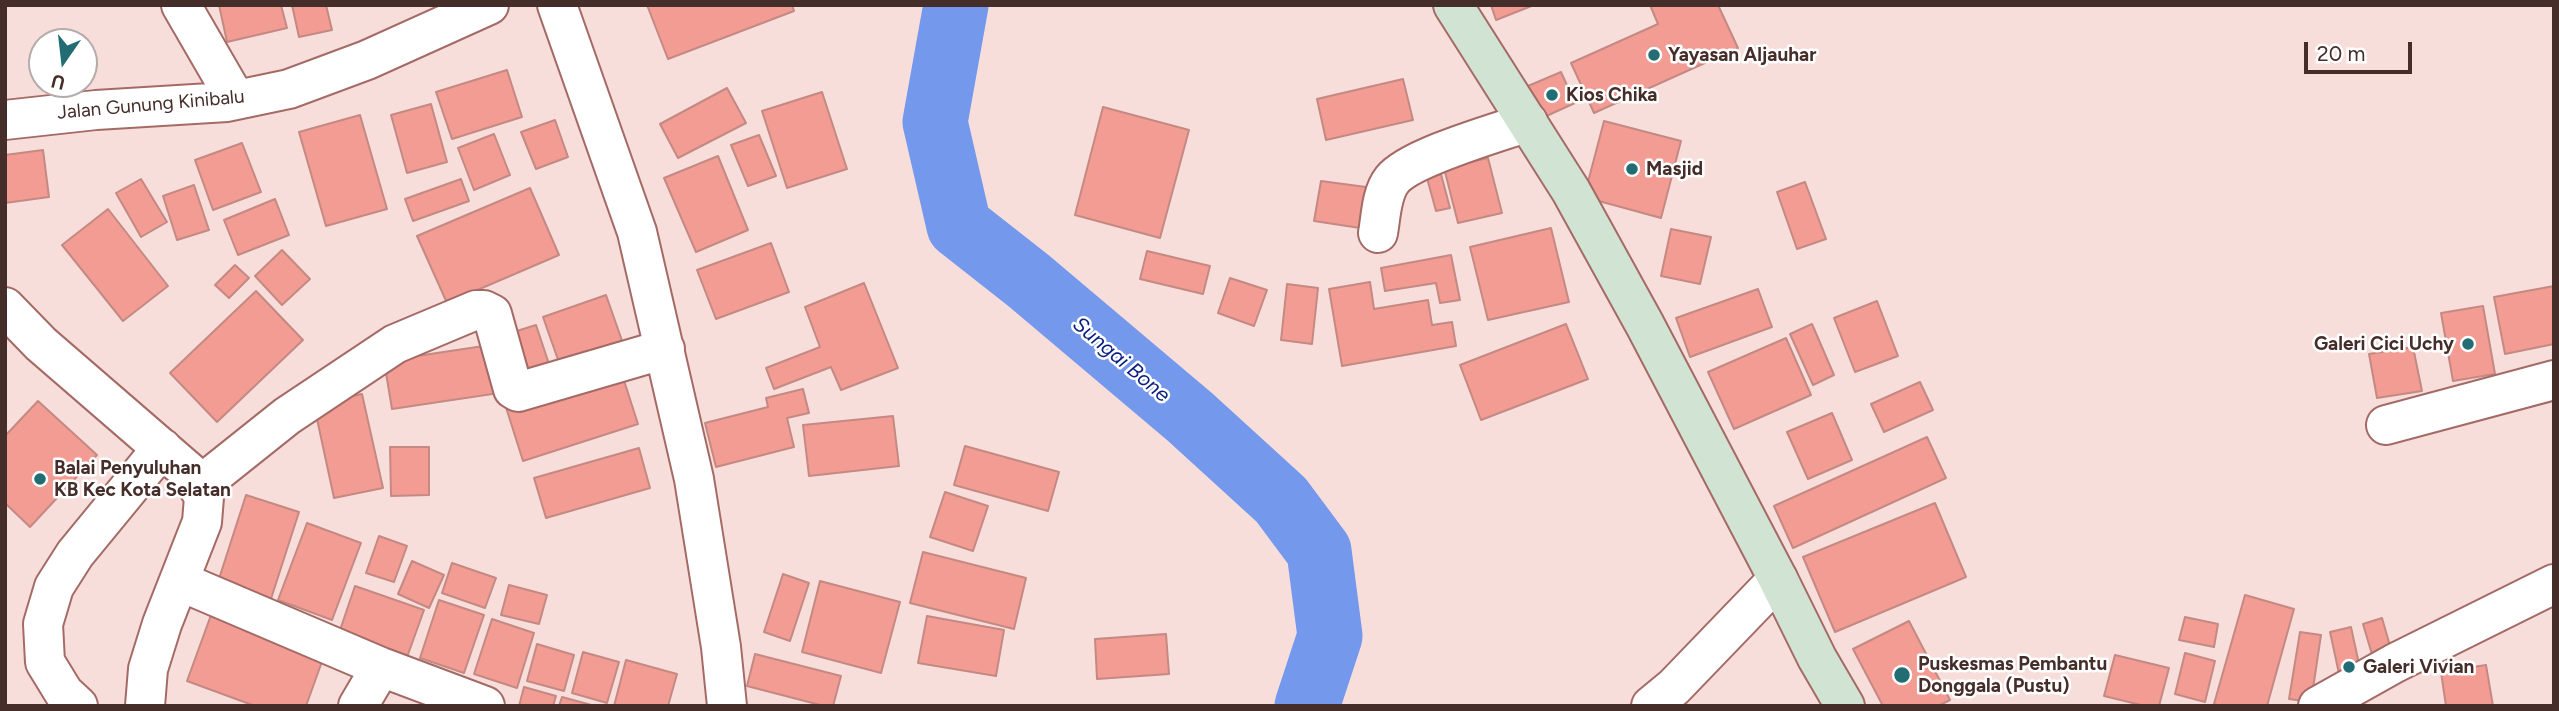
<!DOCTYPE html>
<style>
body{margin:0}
#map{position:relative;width:2559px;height:711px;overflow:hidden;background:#f8dedb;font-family:Figtree,sans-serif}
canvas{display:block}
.frame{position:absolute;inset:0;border:7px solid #452d2a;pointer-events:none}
.north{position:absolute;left:28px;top:28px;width:70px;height:70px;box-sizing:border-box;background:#fff;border:2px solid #b5abaa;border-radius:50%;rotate:194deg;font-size:19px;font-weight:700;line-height:28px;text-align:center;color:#452d2a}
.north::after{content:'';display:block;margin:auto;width:24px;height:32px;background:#226c74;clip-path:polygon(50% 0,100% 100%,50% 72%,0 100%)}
.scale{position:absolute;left:2304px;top:42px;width:108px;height:32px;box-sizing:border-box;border:4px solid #452d2a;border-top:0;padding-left:9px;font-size:21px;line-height:24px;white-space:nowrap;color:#452d2a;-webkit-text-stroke:5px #fff;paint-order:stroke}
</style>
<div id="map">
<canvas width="2559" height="711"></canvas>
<div class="frame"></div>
<div class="north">U</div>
<div class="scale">20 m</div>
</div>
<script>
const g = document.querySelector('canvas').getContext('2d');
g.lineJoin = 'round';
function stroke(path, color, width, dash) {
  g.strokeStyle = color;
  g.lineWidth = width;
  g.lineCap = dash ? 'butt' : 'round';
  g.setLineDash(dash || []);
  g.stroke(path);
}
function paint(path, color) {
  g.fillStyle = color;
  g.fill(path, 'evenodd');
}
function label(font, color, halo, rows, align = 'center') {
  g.font = font + ' Figtree,sans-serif';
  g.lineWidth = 5;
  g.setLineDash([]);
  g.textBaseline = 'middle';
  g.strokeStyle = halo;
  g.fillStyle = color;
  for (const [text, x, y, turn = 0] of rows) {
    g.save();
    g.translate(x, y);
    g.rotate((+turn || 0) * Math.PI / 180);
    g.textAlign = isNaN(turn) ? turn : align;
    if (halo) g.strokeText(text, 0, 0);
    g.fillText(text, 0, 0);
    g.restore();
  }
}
stroke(new Path2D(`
 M 956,5 L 935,122 L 959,226 L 1029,281 L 1190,417 L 1281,500 L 1319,551 L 1330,636 L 1307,706`), '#7498eb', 65);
const building = new Path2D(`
 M 219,5 L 281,5 L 287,28 L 227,42 Z
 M 292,5 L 326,5 L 332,30 L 299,37 Z
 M 647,5 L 792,5 L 794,11 L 668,59 Z
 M 1491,5 L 1534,5 L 1496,20 Z
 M 1650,5 L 1718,5 L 1738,48 L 1594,113 L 1571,63 L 1658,24 Z
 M 507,70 L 522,117 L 452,139 L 436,92 Z
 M 1561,72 L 1575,103 L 1542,118 L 1528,86 Z
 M 1403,79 L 1413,120 L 1326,140 L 1317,99 Z
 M 727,88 L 746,123 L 678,158 L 660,124 Z
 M 822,92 L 847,169 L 787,188 L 762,111 Z
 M 431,104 L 447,162 L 407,173 L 391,115 Z
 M 1103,107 L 1189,130 L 1160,238 L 1075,215 Z
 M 360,115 L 387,209 L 326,226 L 299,132 Z
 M 555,120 L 568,157 L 536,169 L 521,132 Z
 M 1604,121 L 1681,141 L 1661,218 L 1584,197 Z
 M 494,134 L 510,175 L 474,190 L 458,148 Z
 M 759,135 L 776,176 L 748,186 L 731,145 Z
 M 242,143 L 261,192 L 213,210 L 195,160 Z
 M 43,150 L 49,197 L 5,203 L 5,155 Z
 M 718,156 L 748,230 L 696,252 L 664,178 Z
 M 1488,158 L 1502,213 L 1458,223 L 1444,168 Z
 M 1441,174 L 1450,208 L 1436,211 L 1427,178 Z
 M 141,179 L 167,222 L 141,237 L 116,193 Z
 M 461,179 L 469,201 L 413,221 L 405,199 Z
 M 1321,181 L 1366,187 L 1360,228 L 1314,221 Z
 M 1805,182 L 1826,239 L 1797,249 L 1777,192 Z
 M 194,185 L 209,230 L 177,240 L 163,196 Z
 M 530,188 L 559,255 L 447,303 L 417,236 Z
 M 275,199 L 289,235 L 238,255 L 224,220 Z
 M 108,209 L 168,286 L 123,321 L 62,245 Z
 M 1551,228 L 1569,302 L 1488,320 L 1470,247 Z
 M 1671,229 L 1711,237 L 1700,284 L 1661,276 Z
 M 771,243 L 789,292 L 716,319 L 697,270 Z
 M 282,250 L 310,279 L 282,305 L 255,276 Z
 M 1147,251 L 1210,266 L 1203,294 L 1140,279 Z
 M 1451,255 L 1460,300 L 1440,303 L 1436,283 L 1385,291 L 1381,268 Z
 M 235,265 L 249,278 L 229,298 L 215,285 Z
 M 1230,278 L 1267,290 L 1254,326 L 1218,313 Z
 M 1370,282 L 1374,309 L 1428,300 L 1432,325 L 1452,322 L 1456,346 L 1342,366 L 1329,289 Z
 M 864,283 L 898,368 L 841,390 L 831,367 L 774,389 L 766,368 L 820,347 L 805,307 Z
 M 1287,284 L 1318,288 L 1312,344 L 1281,340 Z
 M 2554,286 L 2554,344 L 2505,354 L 2494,297 Z
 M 1758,289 L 1772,327 L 1690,357 L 1676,318 Z
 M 256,291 L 303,340 L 217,422 L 170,373 Z
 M 606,295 L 626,352 L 563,374 L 543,317 Z
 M 1877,301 L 1898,356 L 1855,372 L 1834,318 Z
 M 2483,306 L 2495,374 L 2453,381 L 2441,313 Z
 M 1566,324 L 1588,379 L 1481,420 L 1460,365 Z
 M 1812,324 L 1834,375 L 1813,385 L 1790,334 Z
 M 536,325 L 553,376 L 520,386 L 504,335 Z
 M 1786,338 L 1811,395 L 1734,429 L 1708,372 Z
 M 490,345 L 499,393 L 392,409 L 384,361 Z
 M 2413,347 L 2422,391 L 2377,398 L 2369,354 Z
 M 619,365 L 638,424 L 523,461 L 504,401 Z
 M 1920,382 L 1933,410 L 1884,432 L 1871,404 Z
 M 803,389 L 809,413 L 787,418 L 794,447 L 716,467 L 705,423 L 768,407 L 766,398 Z
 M 362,394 L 383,488 L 334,498 L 314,405 Z
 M 38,401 L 97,455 L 30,527 L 5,503 L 5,436 Z
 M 1832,413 L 1852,460 L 1808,479 L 1787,432 Z
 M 893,416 L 899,466 L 809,476 L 803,425 Z
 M 1927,437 L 1946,478 L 1793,548 L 1774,506 Z
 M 965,446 L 1059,472 L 1048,511 L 954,485 Z
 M 390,447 L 429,447 L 429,495 L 391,496 Z
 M 639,448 L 650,488 L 546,518 L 534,478 Z
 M 945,492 L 988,506 L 973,551 L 930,537 Z
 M 246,495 L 299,512 L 270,602 L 217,585 Z
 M 1935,503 L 1966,577 L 1835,632 L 1803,557 Z
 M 307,523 L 361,543 L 332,620 L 278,600 Z
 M 379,536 L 407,546 L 394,582 L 366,573 Z
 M 923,552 L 1026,578 L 1014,629 L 910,603 Z
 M 412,561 L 444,575 L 429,608 L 398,594 Z
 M 452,563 L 496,578 L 485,608 L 442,593 Z
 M 783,574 L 809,583 L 790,641 L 764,632 Z
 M 820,581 L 900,602 L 881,673 L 802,652 Z
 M 509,585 L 547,595 L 539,624 L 501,615 Z
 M 355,586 L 424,610 L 406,660 L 338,636 Z
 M 2245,595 L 2294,609 L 2267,706 L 2220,706 L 2214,704 Z
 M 439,600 L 484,615 L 464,673 L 420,658 Z
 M 211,615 L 324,656 L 306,706 L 255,706 L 187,681 Z
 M 927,616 L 1004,630 L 996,676 L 918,663 Z
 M 2185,617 L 2218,624 L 2214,647 L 2179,640 Z
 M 2382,618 L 2395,663 L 2376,668 L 2363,624 Z
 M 492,619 L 534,633 L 517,688 L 474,674 Z
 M 1909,621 L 1950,700 L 1938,706 L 1883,706 L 1853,649 Z
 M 2351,627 L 2367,701 L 2346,706 L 2330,632 Z
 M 2300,632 L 2321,635 L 2311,702 L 2289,699 Z
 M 1166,634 L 1169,674 L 1097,679 L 1095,639 Z
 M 537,644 L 574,655 L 564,691 L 527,681 Z
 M 583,652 L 619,662 L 607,703 L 572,693 Z
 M 2185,653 L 2215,661 L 2205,702 L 2175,694 Z
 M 755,654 L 841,676 L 833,706 L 824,706 L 747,686 Z
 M 2115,655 L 2169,668 L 2159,706 L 2145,706 L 2104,696 Z
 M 626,660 L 677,674 L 668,706 L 614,706 Z
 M 2486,665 L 2493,706 L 2446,706 L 2441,672 Z
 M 524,687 L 556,696 L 553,706 L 519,706 Z
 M 562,697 L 595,706 L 559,706 Z`);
paint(building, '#f29c94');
stroke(building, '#c58983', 2);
const street = new Path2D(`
 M 181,5 L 236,100
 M 557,5 L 637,232 L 694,479 L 721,647 L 727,706
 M 5,120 L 96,110 L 227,102 L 289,89 L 367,60 L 489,5
 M 1378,233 C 1381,217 1381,194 1392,180 C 1410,157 1497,133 1528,122
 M 5,307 L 41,344 L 189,472 L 204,497 L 202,522 L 162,624 L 148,669 L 145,706
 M 2386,425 L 2554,380
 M 198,487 L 287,416 L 395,344 L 476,310 L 484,310 L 492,314 L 513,389 L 518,392 L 665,349
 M 179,581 L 381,667 L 485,706
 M 78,706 L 64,693 L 45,662 L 43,624 L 54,587 L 75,554 L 162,448
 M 358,706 L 381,667
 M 1651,706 L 1674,687 L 1778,579
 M 2318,706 L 2395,663 L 2554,584`);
const secondary = new Path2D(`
 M 1453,5 L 1571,191 L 1645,325 L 1778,579 L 1817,658 L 1845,706`);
stroke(street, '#a46b66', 42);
stroke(secondary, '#a46b66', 42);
stroke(street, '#fff', 38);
stroke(secondary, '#d1e3d2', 38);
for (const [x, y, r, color] of [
 [1654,55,7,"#226c74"],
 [1552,95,7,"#226c74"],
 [1632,169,7,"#226c74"],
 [2468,344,7,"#226c74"],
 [40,479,7,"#226c74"],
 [2349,667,7,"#226c74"],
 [1902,675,9,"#226c74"]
]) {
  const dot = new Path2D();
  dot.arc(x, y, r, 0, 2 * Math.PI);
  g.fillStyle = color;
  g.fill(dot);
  stroke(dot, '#fff', 2.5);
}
label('bold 19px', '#452d2a', '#fff', [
 ["Yayasan Aljauhar",1668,55],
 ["Kios Chika",1566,95],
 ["Masjid",1646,169],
 ["Galeri Cici Uchy",2454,344,"right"],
 ["Balai Penyuluhan",54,468],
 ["KB Kec Kota Selatan",54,490],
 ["Puskesmas Pembantu",1918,664],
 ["Donggala (Pustu)",1918,686],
 ["Galeri Vivian",2363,667]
], 'left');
label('19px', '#452d2a', '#fff', [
 ["Jalan Gunung Kinibalu",151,105,-5]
]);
label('italic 21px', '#091f7f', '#fff', [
 ["Sungai Bone",1121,360,40]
]);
</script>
